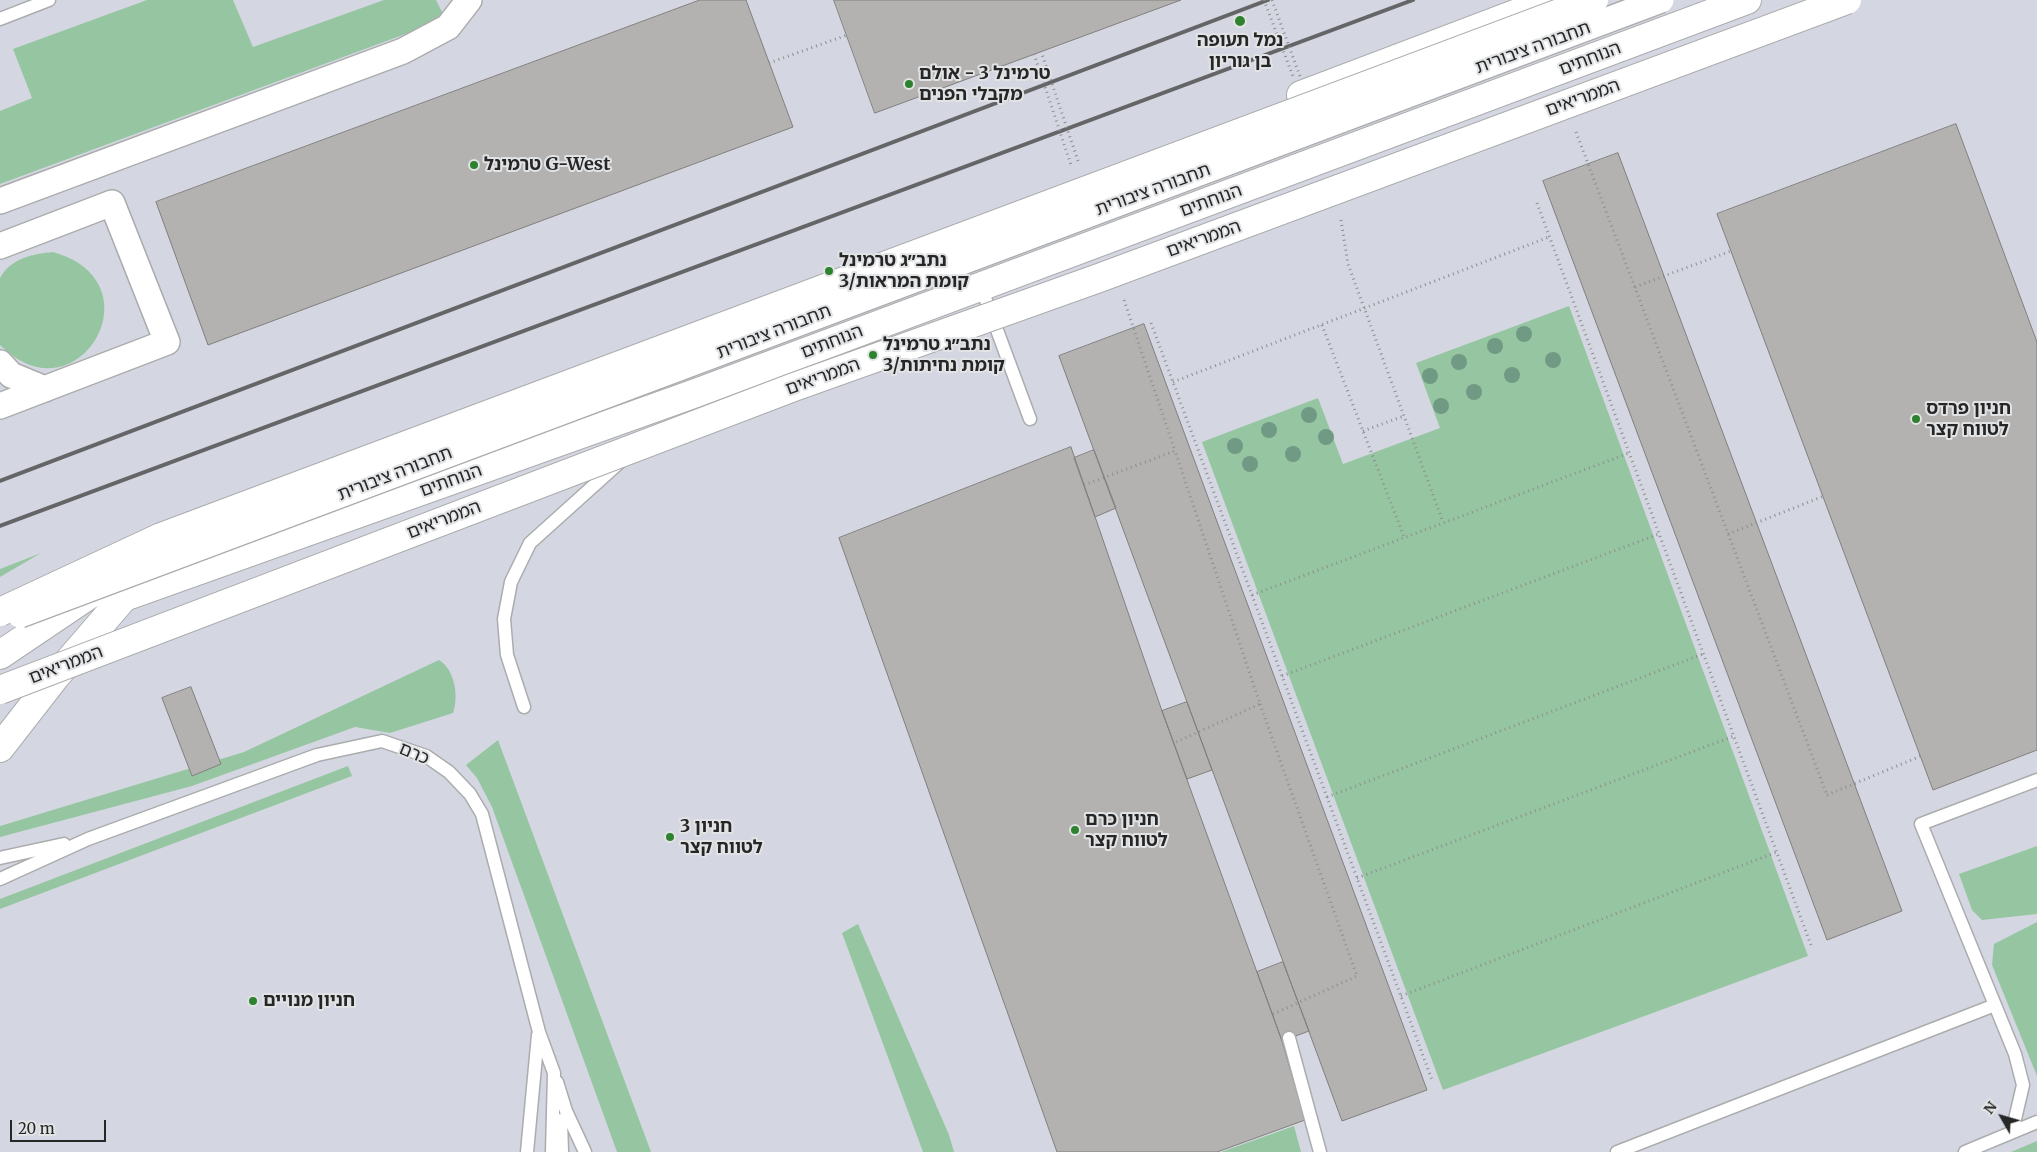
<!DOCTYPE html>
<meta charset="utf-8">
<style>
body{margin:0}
#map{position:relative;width:2037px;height:1152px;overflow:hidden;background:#e1e3e5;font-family:Merriweather,serif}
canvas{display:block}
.north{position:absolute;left:1977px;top:1092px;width:50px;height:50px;-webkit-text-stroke:4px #e1e3e5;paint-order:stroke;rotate:308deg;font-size:14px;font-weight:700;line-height:20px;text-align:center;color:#262627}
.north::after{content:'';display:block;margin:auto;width:18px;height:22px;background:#262627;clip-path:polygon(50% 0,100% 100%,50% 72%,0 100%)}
.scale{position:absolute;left:10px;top:1120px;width:96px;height:22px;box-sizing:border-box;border:2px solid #262627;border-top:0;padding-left:6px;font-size:15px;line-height:18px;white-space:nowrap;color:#262627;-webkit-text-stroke:4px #e1e3e5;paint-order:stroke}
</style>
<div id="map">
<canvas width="2037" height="1152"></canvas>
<div class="north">N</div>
<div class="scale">20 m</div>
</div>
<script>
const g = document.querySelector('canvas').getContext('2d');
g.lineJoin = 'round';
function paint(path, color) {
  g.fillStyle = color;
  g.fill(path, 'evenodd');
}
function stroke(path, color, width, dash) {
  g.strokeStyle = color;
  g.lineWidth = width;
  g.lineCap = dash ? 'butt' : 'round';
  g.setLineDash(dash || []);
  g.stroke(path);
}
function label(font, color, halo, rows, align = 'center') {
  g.font = font + ' Merriweather,"Noto Sans Hebrew",serif';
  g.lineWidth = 4;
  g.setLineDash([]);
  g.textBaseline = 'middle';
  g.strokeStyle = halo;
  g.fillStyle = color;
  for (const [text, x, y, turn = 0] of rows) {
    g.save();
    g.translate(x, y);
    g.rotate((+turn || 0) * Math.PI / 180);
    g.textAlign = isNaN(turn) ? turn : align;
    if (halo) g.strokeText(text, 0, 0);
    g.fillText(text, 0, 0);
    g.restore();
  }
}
paint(new Path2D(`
 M 0,0 L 2037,0 L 2037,1152 L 0,1152 Z`), '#d4d7e1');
paint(new Path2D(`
 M 147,0 L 233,0 L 253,47 L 384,0 L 436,0 L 443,14 L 427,26 L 0,184 L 0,111 L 32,98 L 13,49 Z
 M 53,252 C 161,282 77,423 0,345 L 0,278 C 11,258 33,254 53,252 Z
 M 1569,306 L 1808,956 L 1443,1090 L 1202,442 L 1318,398 L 1343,464 L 1440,428 L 1416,363 Z
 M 41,553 L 0,577 L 0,569 Z
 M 439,660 C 455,670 459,696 453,713 L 390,733 L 355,727 L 192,786 L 0,837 L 0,826 L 244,752 Z
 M 498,740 L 651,1152 L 617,1152 L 492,807 L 477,778 L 466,765 Z
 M 348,766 L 352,776 L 0,909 L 0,899 Z
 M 2037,846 L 2037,914 L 1982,920 L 1972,910 L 1959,874 Z
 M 2037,922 L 2037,1076 L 1992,965 L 1994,944 Z
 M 858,924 L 949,1135 L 954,1152 L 923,1152 L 842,933 Z
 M 1294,1126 L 1301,1152 L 1221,1152 Z
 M 2037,1141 L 2037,1152 L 2011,1152 Z`), '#96c6a1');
const building = new Path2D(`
 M 700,0 L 746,0 L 793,127 L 208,345 L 156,202 Z
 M 834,0 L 1181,0 L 875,113 Z
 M 1956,124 L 2037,342 L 2037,750 L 1933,790 L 1717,214 Z
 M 1618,153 L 1902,911 L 1827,940 L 1543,181 Z
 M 1144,324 L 1427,1090 L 1342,1121 L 1059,356 Z
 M 1071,447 L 1162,711 L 1282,1041 L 1305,1120 L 1217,1152 L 1057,1152 L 839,538 Z
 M 1094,450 L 1116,508 L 1095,517 L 1074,458 Z
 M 191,687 L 221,764 L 192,776 L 162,698 Z
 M 1187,702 L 1212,770 L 1187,779 L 1162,711 Z
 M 1283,962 L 1309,1031 L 1282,1041 L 1257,972 Z`);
paint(building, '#b4b2b0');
stroke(building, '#82807e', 1);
const lane = new Path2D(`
 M 0,19 L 49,0
 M 981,287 L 1030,419
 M 524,707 L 507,655 L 504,619 L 511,582 L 530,543 L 620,462
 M 0,858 L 64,844
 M 0,879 L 88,839 L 317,755 L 382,741 L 426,756 L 449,772 L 470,794 L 482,814 L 539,1032 L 554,1073 L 552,1152
 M 1289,1038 L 1320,1152
 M 557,1082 L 566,1111 L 585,1152
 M 561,1120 L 562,1152
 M 2012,1132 L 2023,1085 L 2015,1054 L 1921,824 L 2037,780
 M 527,1152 L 538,1035
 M 1617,1152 L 1995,1005
 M 1965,1152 L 2037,1122`);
const street = new Path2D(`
 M 0,201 L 403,51 L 448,27 L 469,0
 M 0,246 L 112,203 L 167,342 L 0,406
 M 0,363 L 11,375 L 45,389`);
const secondary = new Path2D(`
 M 1301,95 L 1552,0
 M 0,655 L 92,593
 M 0,748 L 56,676 L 124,597 L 696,393 L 1747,0`);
stroke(lane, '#abacae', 15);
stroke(street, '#abacae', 28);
stroke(secondary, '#abacae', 30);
stroke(new Path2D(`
 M 769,63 L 847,35
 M 1537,203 L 1812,948
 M 1341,220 L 1348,264 L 1443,522
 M 1635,287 L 1731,251
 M 1151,323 L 1432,1080
 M 1322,325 L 1404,537
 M 1173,382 L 1549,237
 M 1363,431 L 1404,416
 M 1084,485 L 1175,451 L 1260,704 L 1174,743
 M 1728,534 L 1824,496
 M 1252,595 L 1629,453
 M 1282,676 L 1659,534
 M 1260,704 L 1357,976 L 1273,1014
 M 1827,795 L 1921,756
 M 1327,797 L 1703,654
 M 1357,878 L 1734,736
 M 1401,996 L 1777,852`), '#8d8e90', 3, [1, 4]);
stroke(lane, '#fff', 12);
stroke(street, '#fff', 25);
stroke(secondary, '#fff', 28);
stroke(new Path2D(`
 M 0,481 L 1268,0
 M 0,526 L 1413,0`), '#656567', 4);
const streetBridge = new Path2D(`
 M 20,615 L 1661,0`);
const secondaryBridge = new Path2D(`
 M 0,612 L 161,537 L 1594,0
 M 0,690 L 794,387 L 1099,278 L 1847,0`);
stroke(streetBridge, '#abacae', 28, []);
stroke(secondaryBridge, '#abacae', 30, []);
stroke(new Path2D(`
 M 1264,0 L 1294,79
 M 1272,0 L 1301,79
 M 1041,51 L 1078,161
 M 1034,54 L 1071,165
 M 1576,132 L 1827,795
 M 1124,300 L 1175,451`), '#8d8e90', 3, [1, 4]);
stroke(streetBridge, '#fff', 25);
stroke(secondaryBridge, '#fff', 28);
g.fillStyle = '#709a83';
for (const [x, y] of [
 [1524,334],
 [1495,346],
 [1553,360],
 [1459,362],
 [1512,375],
 [1430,376],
 [1474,392],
 [1441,406],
 [1309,415],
 [1269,430],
 [1326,437],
 [1235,446],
 [1293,454],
 [1250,464]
]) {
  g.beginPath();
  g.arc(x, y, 8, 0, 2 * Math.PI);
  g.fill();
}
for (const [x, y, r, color] of [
 [1240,21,6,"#2d8230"],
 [909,84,5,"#2d8230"],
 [474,165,5,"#2d8230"],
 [829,271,5,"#2d8230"],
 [873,355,5,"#2d8230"],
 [1916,419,5,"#2d8230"],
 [1075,830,5,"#2d8230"],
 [670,837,5,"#2d8230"],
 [253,1001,5,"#2d8230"]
]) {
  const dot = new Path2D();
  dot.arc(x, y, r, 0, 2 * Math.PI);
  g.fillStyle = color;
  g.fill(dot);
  stroke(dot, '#e1e3e5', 2);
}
label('bold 18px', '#262627', '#e1e3e5', [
 ["נמל תעופה",1240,41,"center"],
 ["בן גוריון",1240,62,"center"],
 ["טרמינל 3 - אולם",919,74],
 ["מקבלי הפנים",919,95],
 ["טרמינל G-West",484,165],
 ["נתב״ג טרמינל",839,261],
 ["3/קומת המראות",839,282],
 ["נתב״ג טרמינל",883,345],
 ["3/קומת נחיתות",883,366],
 ["חניון פרדס",1926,409],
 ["לטווח קצר",1926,430],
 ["חניון כרם",1085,820],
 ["לטווח קצר",1085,841],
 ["חניון 3",680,827],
 ["לטווח קצר",680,848],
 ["חניון מנויים",263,1001]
], 'left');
label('18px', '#262627', '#e1e3e5', [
 ["תחבורה ציבורית",1533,48,-20],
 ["הנוחתים",1590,59,-21],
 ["הממריאים",1583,98,-20],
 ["תחבורה ציבורית",1153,190,-20],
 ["הנוחתים",1211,201,-20],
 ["הממריאים",1204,239,-20],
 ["תחבורה ציבורית",774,332,-21],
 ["הנוחתים",832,342,-21],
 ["הממריאים",823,377,-20],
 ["תחבורה ציבורית",395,474,-21],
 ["הנוחתים",451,481,-20],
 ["הממריאים",444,520,-21],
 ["הממריאים",66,665,-21],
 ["כרם",414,754,23]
]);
</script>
